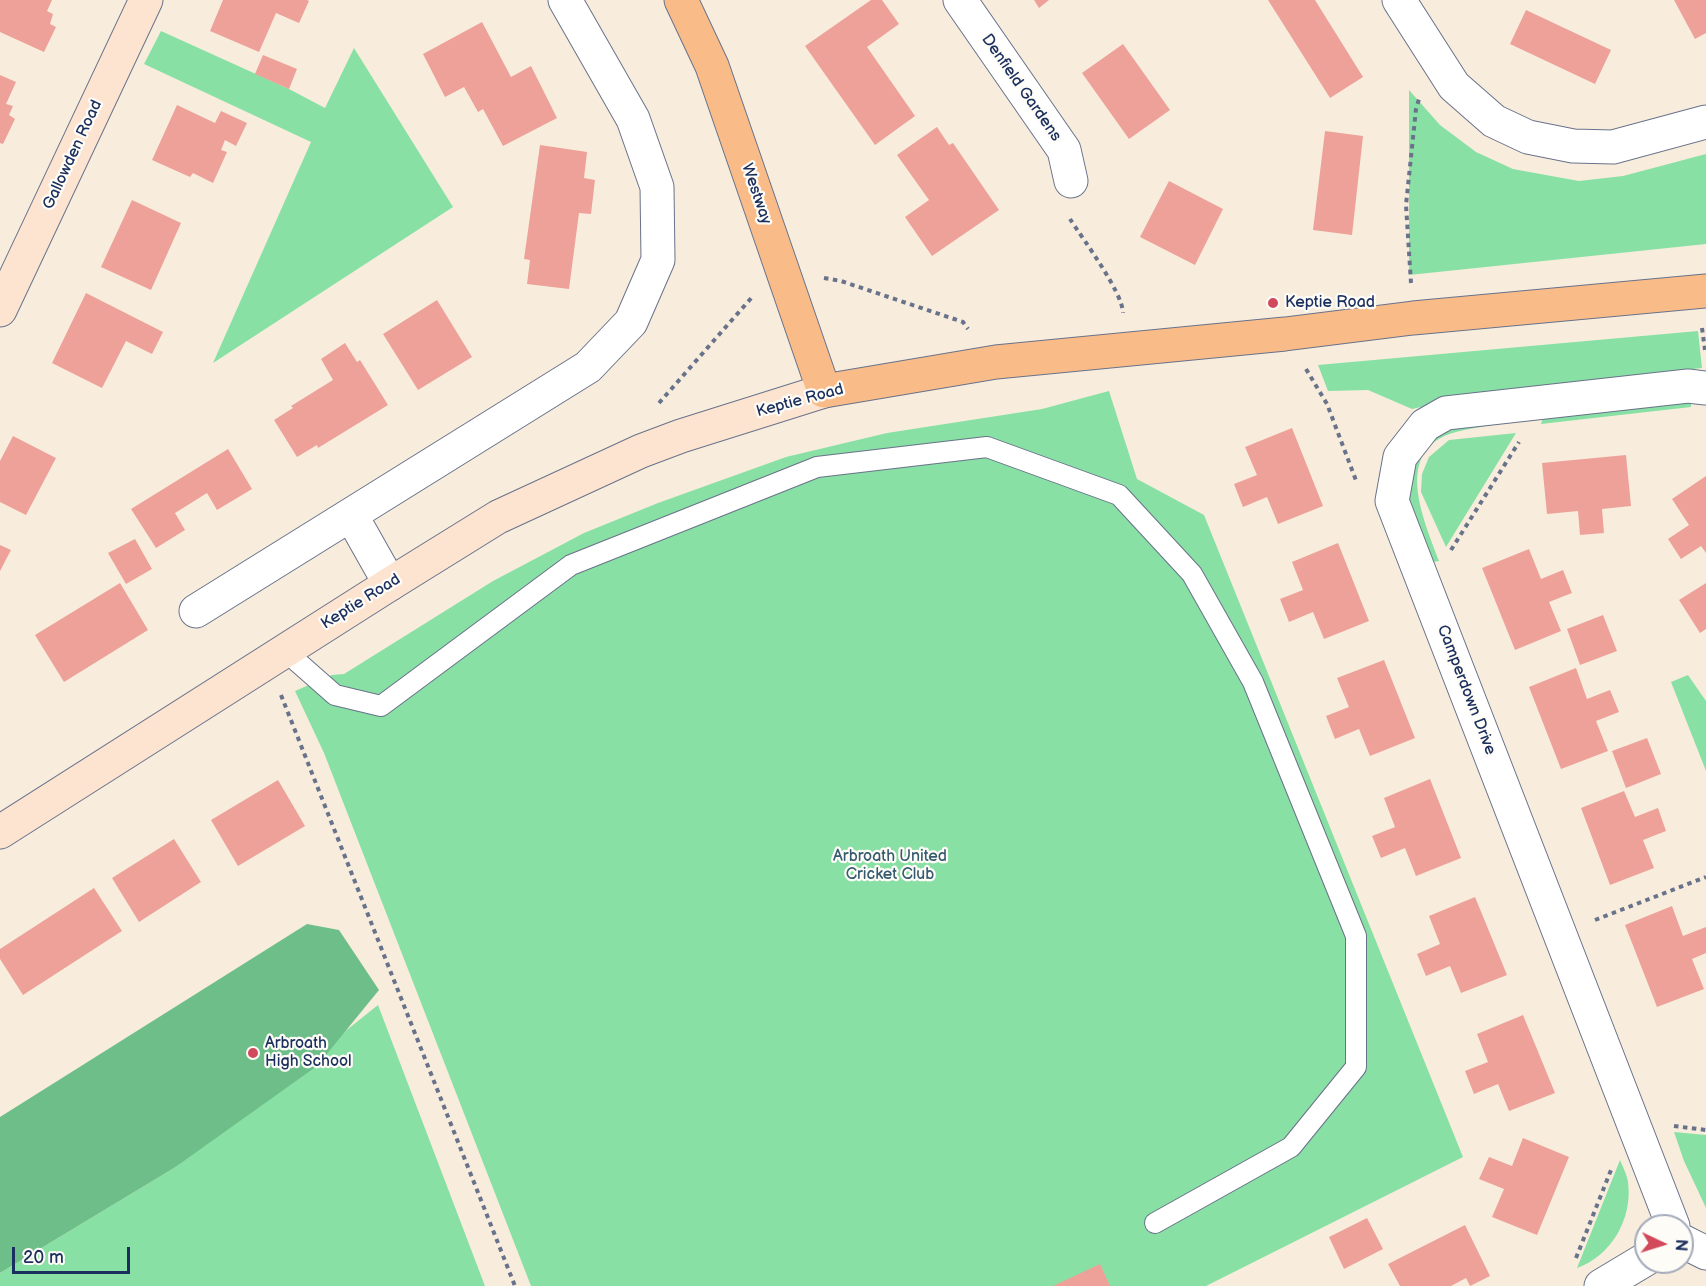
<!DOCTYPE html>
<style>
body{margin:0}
#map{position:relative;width:1706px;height:1286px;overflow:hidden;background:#f8eddd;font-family:"Balsamiq Sans",sans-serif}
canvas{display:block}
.north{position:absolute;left:1634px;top:1214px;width:60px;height:60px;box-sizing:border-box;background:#fdfcf7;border:2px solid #a3aaba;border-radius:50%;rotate:94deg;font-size:16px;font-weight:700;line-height:24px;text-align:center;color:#1b2f5e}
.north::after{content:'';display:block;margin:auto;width:21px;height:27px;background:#d1495b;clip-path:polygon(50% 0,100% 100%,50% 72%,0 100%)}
.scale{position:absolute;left:12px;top:1247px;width:118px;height:27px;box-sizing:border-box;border:3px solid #1b2f5e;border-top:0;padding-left:8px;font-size:18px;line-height:21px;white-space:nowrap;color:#1b2f5e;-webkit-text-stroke:4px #fdfcf7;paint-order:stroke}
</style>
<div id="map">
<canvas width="1706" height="1286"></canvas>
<div class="north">N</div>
<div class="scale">20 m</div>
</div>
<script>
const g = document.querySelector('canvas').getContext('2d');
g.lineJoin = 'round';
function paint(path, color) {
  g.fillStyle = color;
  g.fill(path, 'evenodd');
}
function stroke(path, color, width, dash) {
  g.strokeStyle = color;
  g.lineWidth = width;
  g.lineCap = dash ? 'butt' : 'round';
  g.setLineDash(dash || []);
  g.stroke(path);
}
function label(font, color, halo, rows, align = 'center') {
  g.font = font + ' "Balsamiq Sans",sans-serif';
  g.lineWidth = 4.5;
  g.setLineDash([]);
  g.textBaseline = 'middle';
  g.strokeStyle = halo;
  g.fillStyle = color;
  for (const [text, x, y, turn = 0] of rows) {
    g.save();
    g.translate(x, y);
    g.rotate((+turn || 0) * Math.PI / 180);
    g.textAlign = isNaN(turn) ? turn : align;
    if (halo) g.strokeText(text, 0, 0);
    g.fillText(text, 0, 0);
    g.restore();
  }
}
paint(new Path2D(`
 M 161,31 L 289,89 L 325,108 L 354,48 L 453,207 L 213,363 L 311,142 L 144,64 Z
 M 1409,90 L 1440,125 L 1476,152 L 1513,169 L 1579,181 L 1623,176 L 1706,154 L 1706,244 L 1409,275 Z
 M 1698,331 L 1702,368 L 1494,391 L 1412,409 L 1368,390 L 1328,391 L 1318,365 Z
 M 1109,391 L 1137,479 L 1204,515 L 1463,1157 L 1206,1286 L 531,1286 L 324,753 L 295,691 L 332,675 L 344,674 L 493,581 L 584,533 L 658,503 L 786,457 L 887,433 L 1042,409 Z
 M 1691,401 L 1691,407 L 1541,424 L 1544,414 Z
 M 1515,421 C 1495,425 1475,427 1456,432 C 1391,449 1424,520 1439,561 L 1433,562 L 1408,499 L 1407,483 L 1420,444 L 1453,423 Z
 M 1516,433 L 1446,547 L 1421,492 L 1422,474 L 1429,457 L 1449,440 Z
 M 1688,675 L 1706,701 L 1706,771 L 1671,682 Z
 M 378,1005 L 485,1286 L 0,1286 L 0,1273 L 174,1168 Z
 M 1674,1132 L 1706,1135 L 1706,1208 L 1684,1161 Z
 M 1620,1160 C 1623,1167 1627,1175 1628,1182 C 1633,1219 1611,1256 1577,1268 Z`), '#89e0a4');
paint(new Path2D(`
 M 307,924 L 339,930 L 379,990 L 317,1066 L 174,1168 L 0,1273 L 0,1117 Z`), '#6ebe8a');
paint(new Path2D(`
 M 0,0 L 52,0 L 47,11 L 53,14 L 50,24 L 56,27 L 44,52 L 0,32 Z
 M 223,0 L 307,0 L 309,1 L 299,23 L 276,13 L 259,52 L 210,31 Z
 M 871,0 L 882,0 L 899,24 L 867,47 L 915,116 L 875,145 L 805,46 Z
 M 1034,0 L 1049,0 L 1039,8 Z
 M 1268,0 L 1315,0 L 1363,77 L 1330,98 Z
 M 1674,0 L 1706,0 L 1706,33 L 1695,39 Z
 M 1526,10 L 1611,50 L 1595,84 L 1510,44 Z
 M 482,22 L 511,77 L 531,66 L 557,118 L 503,146 L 483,109 L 478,112 L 464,87 L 445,97 L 423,54 Z
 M 1123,44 L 1170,110 L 1129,139 L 1082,73 Z
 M 263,55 L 297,69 L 289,89 L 255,74 Z
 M 0,75 L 16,82 L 6,104 L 13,106 L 9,115 L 15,119 L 3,144 L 0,143 Z
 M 177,105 L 215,123 L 221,111 L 247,123 L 236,146 L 225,140 L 221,150 L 227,152 L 213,183 L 193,173 L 190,177 L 152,160 Z
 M 937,127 L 949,145 L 953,143 L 999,210 L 932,256 L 905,217 L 929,200 L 897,155 Z
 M 1325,131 L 1363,136 L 1352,235 L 1313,230 Z
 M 540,145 L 587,152 L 584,178 L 595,180 L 591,214 L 579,213 L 569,289 L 527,284 L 530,260 L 524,259 Z
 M 1169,181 L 1223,209 L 1195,265 L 1140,237 Z
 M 132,200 L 181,223 L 151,290 L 101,267 Z
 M 86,293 L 163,332 L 152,354 L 126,341 L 102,388 L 52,363 Z
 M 437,300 L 472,357 L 418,390 L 383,334 Z
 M 345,343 L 357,362 L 360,360 L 388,405 L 318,448 L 317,445 L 297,457 L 274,420 L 293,408 L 291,406 L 333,380 L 321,359 Z
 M 1292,428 L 1323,506 L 1278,524 L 1267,497 L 1243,507 L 1234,484 L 1257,475 L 1245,447 Z
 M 13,436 L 56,458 L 26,515 L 0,502 L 0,461 Z
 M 228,449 L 252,489 L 217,510 L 207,493 L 175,513 L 185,530 L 156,548 L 131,509 Z
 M 1626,455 L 1631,506 L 1602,509 L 1604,533 L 1580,535 L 1578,511 L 1547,514 L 1542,463 Z
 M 1706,476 L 1706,553 L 1701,546 L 1681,559 L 1668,539 L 1689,525 L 1672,499 Z
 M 135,539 L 152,569 L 126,584 L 108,553 Z
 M 1338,543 L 1369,621 L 1324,639 L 1313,612 L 1289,622 L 1280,599 L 1303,590 L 1292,562 Z
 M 0,545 L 11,550 L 0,571 Z
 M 1529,549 L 1541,579 L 1563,570 L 1572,593 L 1549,602 L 1561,631 L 1515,650 L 1482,568 Z
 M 120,583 L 148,630 L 64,682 L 35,635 Z
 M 1706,583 L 1706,629 L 1700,633 L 1679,600 Z
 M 1603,615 L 1617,651 L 1580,665 L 1567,629 Z
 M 1384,660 L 1415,738 L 1370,756 L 1359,729 L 1335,739 L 1326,716 L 1349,707 L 1337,678 Z
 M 1576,668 L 1587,699 L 1610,690 L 1619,712 L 1596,721 L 1608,751 L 1561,769 L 1529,687 Z
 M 1647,738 L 1661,774 L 1626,788 L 1612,751 Z
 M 1430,779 L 1461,858 L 1416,876 L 1405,848 L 1381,858 L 1372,836 L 1395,827 L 1384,798 Z
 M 278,780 L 305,826 L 238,866 L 211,820 Z
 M 1624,791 L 1635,817 L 1658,808 L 1666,831 L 1643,840 L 1654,868 L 1610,885 L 1581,808 Z
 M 174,839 L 201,882 L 139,922 L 112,878 Z
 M 94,888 L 122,931 L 23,995 L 0,959 L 0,949 Z
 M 1475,897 L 1507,975 L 1461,993 L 1450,966 L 1426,976 L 1417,954 L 1440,944 L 1429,916 Z
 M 1672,906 L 1683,936 L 1706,927 L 1706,953 L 1692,959 L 1704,989 L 1657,1007 L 1625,925 Z
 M 1523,1015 L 1555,1093 L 1509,1111 L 1498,1084 L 1474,1094 L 1465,1071 L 1488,1062 L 1477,1034 Z
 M 1523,1138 L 1569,1157 L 1537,1235 L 1492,1217 L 1504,1189 L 1479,1179 L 1489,1157 L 1512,1166 Z
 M 1367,1218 L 1383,1249 L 1344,1269 L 1329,1237 Z
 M 1465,1225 L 1490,1276 L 1470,1286 L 1466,1278 L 1451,1286 L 1400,1286 L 1388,1264 Z
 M 1100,1264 L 1110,1286 L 1053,1286 Z`), '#eda199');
const lane = new Path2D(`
 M 285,651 L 335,695 L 381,706 L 571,565 L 817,467 L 987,447 L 1119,495 L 1192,574 L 1253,682 L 1356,936 L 1356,1067 L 1291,1147 L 1155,1223`);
const street = new Path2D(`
 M 960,0 L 1064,150 L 1071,181
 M 1399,0 L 1454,86 L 1494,121 L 1528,137 L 1573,146 L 1613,147 L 1706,122
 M 351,515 L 390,584
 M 196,611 L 588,367 L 631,322 L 658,260 L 657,187 L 633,119 L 565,0
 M 1673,1226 L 1392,501 L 1400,457 L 1425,425 L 1446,413 L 1688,386 L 1706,388
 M 1682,1241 L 1706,1253
 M 1601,1286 L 1646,1259`);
const secondary = new Path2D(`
 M 0,310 L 146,0
 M 0,832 L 390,584 L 498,517 L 641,451 L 681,436 L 824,391`);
const primary = new Path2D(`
 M 681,0 L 712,66 L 824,391 L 996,362 L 1285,334 L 1413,318 L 1706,291`);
stroke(lane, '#68728a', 22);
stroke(street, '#68728a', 35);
stroke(secondary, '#68728a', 35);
stroke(primary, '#68728a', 35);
stroke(new Path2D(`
 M 1070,219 C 1083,239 1123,293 1123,313
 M 824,278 L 841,281 L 963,322 L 968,329
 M 1411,283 L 1406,205 L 1416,109 L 1419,99
 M 1702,328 L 1705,350
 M 1306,369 L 1327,404 L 1357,483
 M 659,403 L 753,296
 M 1451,550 L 1519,442
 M 281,695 L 515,1286
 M 1595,920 L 1706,877
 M 1674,1126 L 1706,1130
 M 1576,1258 L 1611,1170`), '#68728a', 4, [4.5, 4.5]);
stroke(lane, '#fff', 20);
stroke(street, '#fff', 33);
stroke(secondary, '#fde4d0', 33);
stroke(primary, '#f9bc89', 33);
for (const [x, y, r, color] of [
 [1273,303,6,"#d1495b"],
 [253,1053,6,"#d1495b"]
]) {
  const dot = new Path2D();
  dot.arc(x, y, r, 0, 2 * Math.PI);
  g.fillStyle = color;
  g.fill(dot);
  stroke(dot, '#fdfcf7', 2);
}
label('16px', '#1b2f5e', '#fdfcf7', [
 ["Denfield Gardens",1021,88,55],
 ["Gallowden Road",73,155,-65],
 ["Westway",756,194,71],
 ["Keptie Road",800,401,-15],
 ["Keptie Road",361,602,-32],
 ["Camperdown Drive",1466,690,69]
]);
label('16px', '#1b2f5e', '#fdfcf7', [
 ["Keptie Road",1285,303],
 ["Arbroath",265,1044],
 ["High School",265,1062]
], 'left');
label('16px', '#365b70', '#fdfcf7', [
 ["Arbroath United",890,857],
 ["Cricket Club",890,875]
]);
</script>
